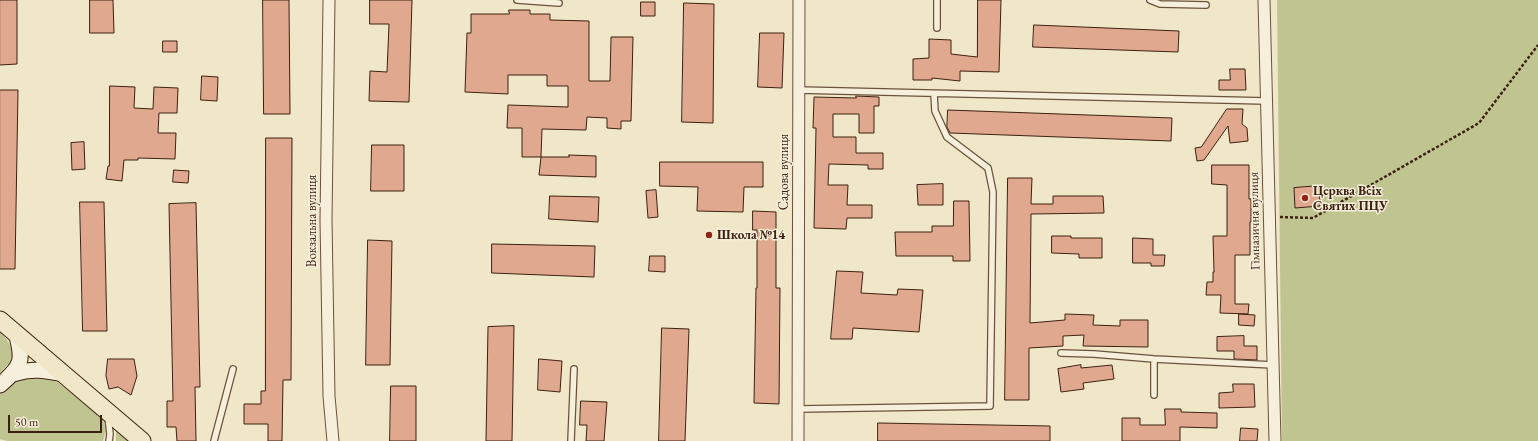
<!DOCTYPE html>
<meta charset="utf-8">
<style>
body{margin:0}
#map{position:relative;width:1538px;height:441px;overflow:hidden;background:#efe7c7;font-family:"EB Garamond",serif}
canvas{display:block}
.scale{position:absolute;left:8px;top:415px;width:94px;height:18px;box-sizing:border-box;border:2px solid #3d200f;border-top:0;padding-left:5px;font-size:12px;line-height:14px;white-space:nowrap;color:#3d200f;-webkit-text-stroke:3px #f5efdb;paint-order:stroke}
</style>
<div id="map">
<canvas width="1538" height="441"></canvas>
<div class="scale">50 m</div>
</div>
<script>
const g = document.querySelector('canvas').getContext('2d');
g.lineJoin = 'round';
function paint(path, color) {
  g.fillStyle = color;
  g.fill(path, 'evenodd');
}
function stroke(path, color, width, dash) {
  g.strokeStyle = color;
  g.lineWidth = width;
  g.lineCap = dash ? 'butt' : 'round';
  g.setLineDash(dash || []);
  g.stroke(path);
}
function label(font, color, halo, rows, align = 'center') {
  g.font = font + ' "EB Garamond",serif';
  g.lineWidth = 3;
  g.setLineDash([]);
  g.textBaseline = 'middle';
  g.strokeStyle = halo;
  g.fillStyle = color;
  for (const [text, x, y, turn = 0] of rows) {
    g.save();
    g.translate(x, y);
    g.rotate((+turn || 0) * Math.PI / 180);
    g.textAlign = isNaN(turn) ? turn : align;
    if (halo) g.strokeText(text, 0, 0);
    g.fillText(text, 0, 0);
    g.restore();
  }
}
paint(new Path2D(`
 M 1277,0 L 1538,0 L 1538,441 L 1282,441 Z
 M 0,332 C 8,340 12,346 14,358 L 0,373 Z
 M 32,376 L 45,377 L 57,382 L 102,418 C 106,426 106,432 103,441 L 7,441 L 0,439 L 0,393 L 19,379 Z
 M 116,428 L 131,441 L 116,441 Z`), '#bfc491');
const building = new Path2D(`
 M 0,0 L 17,0 L 17,64 L 0,65 Z
 M 90,0 L 113,0 L 114,33 L 90,33 Z
 M 263,0 L 289,0 L 290,114 L 264,114 Z
 M 370,0 L 412,0 L 409,102 L 369,101 L 370,71 L 387,72 L 389,24 L 370,24 Z
 M 978,0 L 1001,0 L 999,72 L 960,71 L 960,81 L 932,78 L 932,80 L 913,80 L 913,59 L 929,58 L 929,39 L 951,40 L 951,54 L 977,57 Z
 M 641,2 L 655,2 L 655,16 L 641,16 Z
 M 684,3 L 714,4 L 713,123 L 682,122 Z
 M 509,10 L 530,10 L 530,14 L 550,14 L 550,20 L 589,21 L 589,81 L 610,81 L 611,37 L 633,37 L 631,121 L 621,121 L 621,129 L 607,128 L 607,118 L 587,117 L 586,130 L 542,129 L 541,157 L 522,157 L 522,128 L 507,128 L 508,105 L 568,107 L 568,86 L 547,86 L 547,75 L 508,75 L 508,94 L 465,92 L 467,33 L 471,33 L 471,14 L 509,14 Z
 M 1034,25 L 1179,31 L 1178,52 L 1033,47 Z
 M 760,33 L 784,33 L 782,88 L 758,87 Z
 M 163,41 L 177,41 L 177,52 L 163,52 Z
 M 1230,69 L 1245,69 L 1246,90 L 1219,90 L 1219,80 L 1230,80 Z
 M 202,76 L 218,77 L 217,101 L 201,100 Z
 M 110,86 L 135,87 L 134,108 L 153,109 L 154,87 L 178,88 L 177,113 L 159,113 L 158,133 L 176,133 L 175,159 L 138,158 L 138,160 L 124,160 L 122,181 L 106,179 L 108,166 L 109,166 Z
 M 0,90 L 18,90 L 15,269 L 0,269 Z
 M 856,96 L 879,97 L 879,106 L 874,106 L 874,133 L 859,133 L 859,114 L 833,114 L 833,137 L 856,137 L 856,153 L 883,153 L 883,169 L 868,169 L 868,165 L 829,164 L 828,185 L 848,185 L 847,205 L 872,205 L 872,218 L 847,218 L 846,229 L 814,228 L 816,128 L 813,128 L 814,97 L 856,98 Z
 M 1227,109 L 1243,109 L 1242,124 L 1247,128 L 1248,141 L 1230,143 L 1228,126 L 1204,160 L 1197,161 L 1195,148 L 1201,147 Z
 M 948,110 L 1172,118 L 1171,141 L 950,133 L 947,127 Z
 M 266,138 L 292,138 L 291,380 L 283,380 L 282,441 L 268,441 L 268,424 L 244,424 L 244,404 L 261,404 L 261,391 L 265,391 Z
 M 84,142 L 85,169 L 72,170 L 71,143 Z
 M 372,145 L 404,145 L 404,191 L 371,191 Z
 M 569,155 L 596,156 L 596,177 L 539,175 L 541,157 L 569,157 Z
 M 660,162 L 763,162 L 763,187 L 744,187 L 743,212 L 697,211 L 698,187 L 660,186 Z
 M 1212,165 L 1249,165 L 1249,199 L 1251,199 L 1251,222 L 1250,222 L 1250,255 L 1235,255 L 1235,304 L 1249,304 L 1248,314 L 1220,313 L 1221,295 L 1206,295 L 1207,282 L 1213,282 L 1213,272 L 1214,272 L 1213,236 L 1227,236 L 1227,185 L 1212,184 Z
 M 174,170 L 189,171 L 188,183 L 173,182 Z
 M 1008,178 L 1032,178 L 1031,204 L 1053,204 L 1053,196 L 1103,196 L 1104,213 L 1031,214 L 1030,323 L 1065,320 L 1065,314 L 1094,315 L 1093,325 L 1120,326 L 1120,320 L 1148,320 L 1148,347 L 1083,346 L 1084,335 L 1063,336 L 1063,346 L 1029,348 L 1029,400 L 1005,400 Z
 M 943,184 L 943,205 L 918,205 L 917,185 Z
 M 1319,186 L 1320,206 L 1295,208 L 1294,188 Z
 M 656,190 L 658,217 L 648,218 L 646,191 Z
 M 550,196 L 599,197 L 598,222 L 549,219 Z
 M 954,201 L 969,201 L 970,261 L 953,261 L 953,256 L 896,256 L 895,232 L 932,232 L 932,226 L 953,226 Z
 M 80,202 L 104,202 L 107,331 L 83,331 Z
 M 196,203 L 200,387 L 195,387 L 196,441 L 177,441 L 176,427 L 167,427 L 167,401 L 173,401 L 169,204 Z
 M 753,211 L 776,212 L 776,288 L 780,288 L 779,404 L 754,403 L 756,288 L 757,288 L 757,230 L 753,230 Z
 M 1052,236 L 1071,236 L 1071,238 L 1102,238 L 1102,258 L 1079,258 L 1079,254 L 1052,253 Z
 M 1133,238 L 1153,239 L 1153,255 L 1165,255 L 1164,266 L 1151,266 L 1151,263 L 1133,263 Z
 M 368,240 L 392,241 L 390,365 L 366,365 Z
 M 492,244 L 595,246 L 594,277 L 492,273 Z
 M 650,256 L 665,256 L 665,272 L 649,271 Z
 M 837,271 L 863,272 L 861,293 L 897,295 L 898,289 L 923,290 L 919,332 L 853,328 L 852,339 L 831,339 Z
 M 1239,314 L 1255,315 L 1254,326 L 1239,325 Z
 M 514,326 L 512,441 L 486,441 L 488,327 Z
 M 662,328 L 689,329 L 685,441 L 659,441 Z
 M 1244,336 L 1244,346 L 1257,346 L 1257,360 L 1234,359 L 1234,351 L 1217,351 L 1217,337 Z
 M 108,359 L 134,359 L 137,376 L 131,395 L 118,387 L 109,389 L 106,376 Z
 M 539,359 L 562,361 L 560,392 L 538,390 Z
 M 1081,365 L 1081,368 L 1112,365 L 1114,379 L 1083,383 L 1084,389 L 1061,392 L 1058,369 Z
 M 1233,384 L 1254,384 L 1255,407 L 1219,408 L 1219,393 L 1233,392 Z
 M 391,386 L 416,386 L 416,441 L 390,441 Z
 M 581,401 L 607,402 L 604,441 L 586,441 L 587,425 L 580,425 Z
 M 1165,409 L 1181,409 L 1181,412 L 1217,413 L 1217,428 L 1180,427 L 1180,441 L 1122,441 L 1122,418 L 1140,418 L 1140,425 L 1165,425 Z
 M 878,423 L 1050,426 L 1050,441 L 878,441 Z
 M 1241,428 L 1258,429 L 1257,441 L 1240,441 Z`);
paint(building, '#e0a88f');
stroke(building, '#3d200f', 1);
const lane = new Path2D(`
 M 517,0 L 559,3
 M 1150,0 L 1160,4 L 1206,5
 M 937,28 L 937,0
 M 798,90 L 1267,101
 M 1061,353 L 1094,354 L 1154,359 L 1273,365
 M 1154,395 L 1154,359
 M 798,409 L 990,406 L 993,192 L 988,168 L 947,137 L 935,111 L 934,94
 M 108,417 L 110,434 L 109,441
 M 214,441 L 233,369
 M 571,441 L 574,369`);
const street = new Path2D(`
 M 329,0 L 326,220 L 329,396 L 333,441
 M 1264,0 L 1275,441
 M 798,441 L 799,0`);
const secondary = new Path2D(`
 M 13,374 C 33,368 43,370 63,374
 M 0,385 C 22,366 24,361 16,333`);
const primary = new Path2D(`
 M 0,320 L 142,441`);
stroke(lane, '#6a523d', 8);
stroke(street, '#6a523d', 13);
stroke(secondary, '#3d200f', 17);
stroke(primary, '#3d200f', 19);
stroke(new Path2D(`
 M 1280,217 L 1313,218 L 1479,123 L 1538,45`), '#3d200f', 2.5, [3, 2]);
stroke(lane, '#f5efdb', 5.5);
stroke(street, '#f5efdb', 11);
stroke(secondary, '#f5efdb', 15);
stroke(primary, '#efe7c7', 17);
for (const [x, y, r, color] of [
 [1305,198,4,"#8f2418"],
 [709,235,4,"#8f2418"]
]) {
  const dot = new Path2D();
  dot.arc(x, y, r, 0, 2 * Math.PI);
  g.fillStyle = color;
  g.fill(dot);
  stroke(dot, '#f5efdb', 1.5);
}
label('13px', '#3d200f', '#f5efdb', [
 ["Садова вулиця",784,172,-90],
 ["Вокзальна вулиця",312,221,-90],
 ["Гімназична вулиця",1255,221,-91]
]);
label('bold 13px', '#3d200f', '#f5efdb', [
 ["Церква Всіх",1313,191],
 ["Святих ПЦУ",1313,206],
 ["Школа №14",717,235]
], 'left');
</script>
